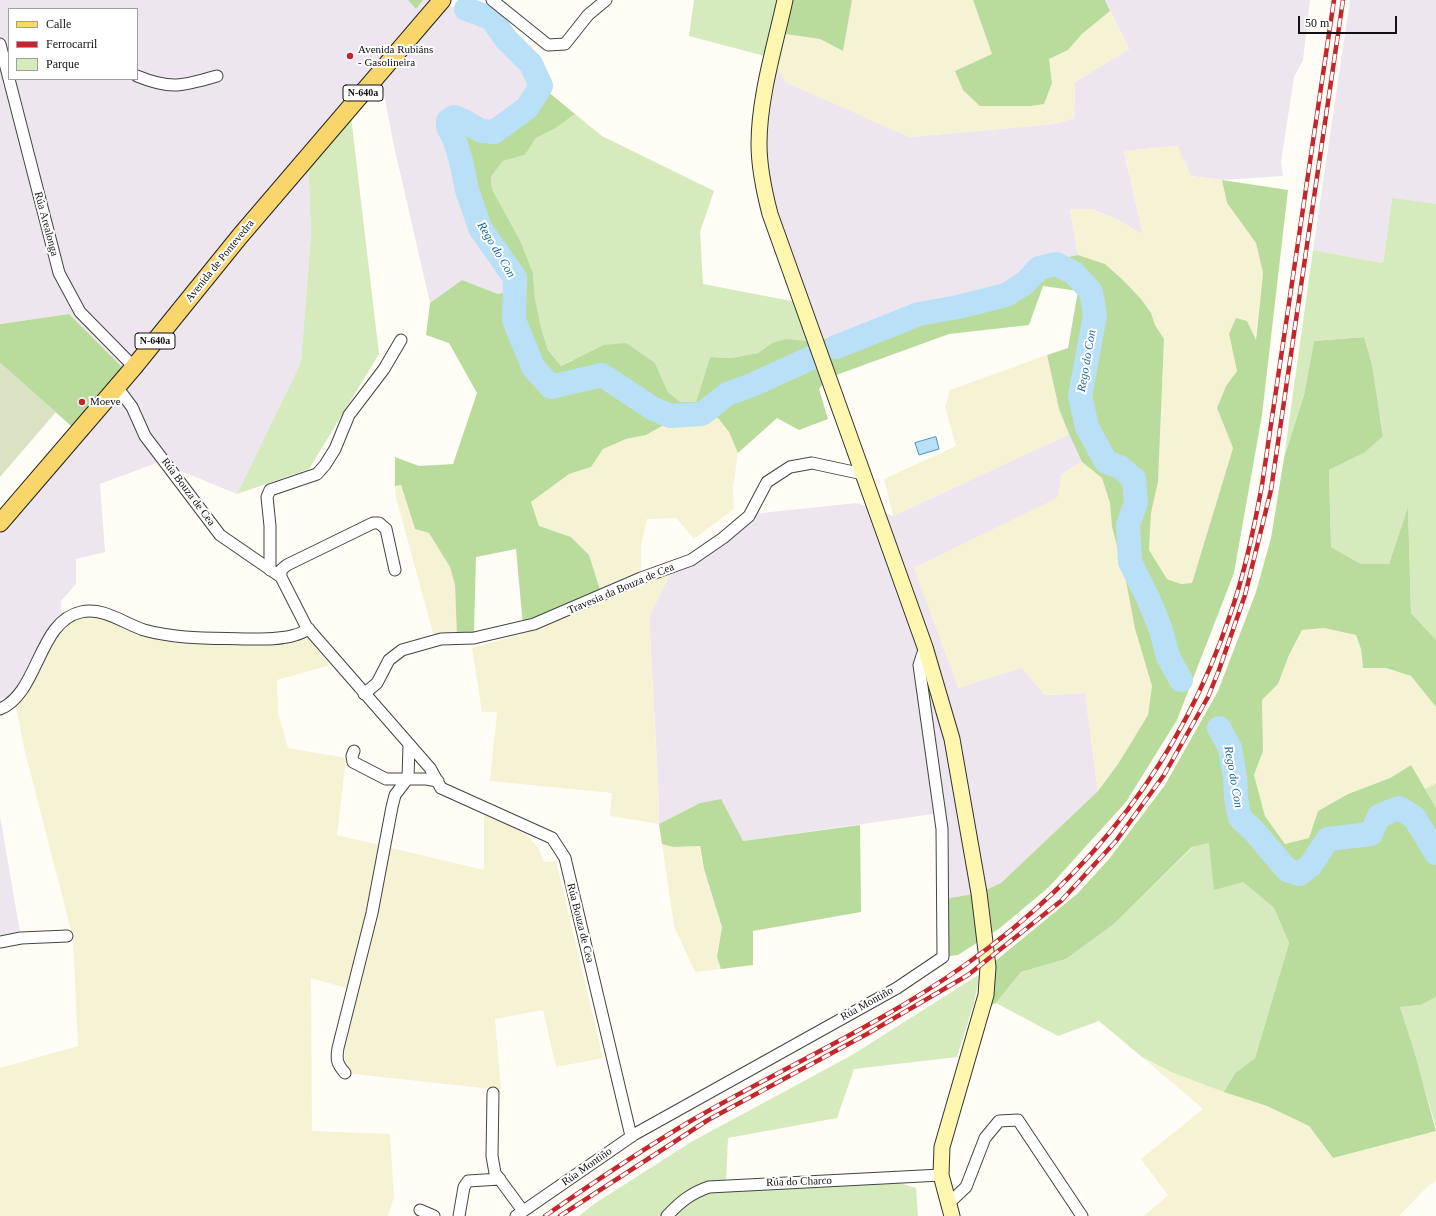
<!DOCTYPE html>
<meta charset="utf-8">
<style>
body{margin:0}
#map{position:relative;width:1436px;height:1216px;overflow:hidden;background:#fffdf5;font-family:Georgia,serif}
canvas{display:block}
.legend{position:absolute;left:8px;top:8px;width:130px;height:72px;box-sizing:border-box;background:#fff;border:1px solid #a0a0a0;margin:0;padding:5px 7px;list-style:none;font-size:12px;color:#111}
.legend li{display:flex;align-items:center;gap:8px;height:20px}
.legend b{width:20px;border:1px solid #a0a0a0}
.scale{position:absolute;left:1298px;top:16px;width:99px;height:18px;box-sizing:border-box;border:2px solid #111;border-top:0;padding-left:5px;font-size:12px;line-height:14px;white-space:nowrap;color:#111;-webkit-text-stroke:3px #fff;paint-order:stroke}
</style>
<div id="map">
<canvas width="1436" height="1216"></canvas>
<ul class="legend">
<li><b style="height:5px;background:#f9d66b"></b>Calle</li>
<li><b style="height:5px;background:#c4262e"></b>Ferrocarril</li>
<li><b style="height:11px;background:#d5ebbd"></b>Parque</li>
</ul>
<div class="scale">50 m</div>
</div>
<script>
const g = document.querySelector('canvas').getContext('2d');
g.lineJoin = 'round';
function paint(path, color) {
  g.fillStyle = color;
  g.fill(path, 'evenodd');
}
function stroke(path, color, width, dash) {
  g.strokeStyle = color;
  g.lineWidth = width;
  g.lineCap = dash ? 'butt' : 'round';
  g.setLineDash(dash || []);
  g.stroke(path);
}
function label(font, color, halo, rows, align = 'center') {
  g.font = font + ' Georgia,serif';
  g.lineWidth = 4;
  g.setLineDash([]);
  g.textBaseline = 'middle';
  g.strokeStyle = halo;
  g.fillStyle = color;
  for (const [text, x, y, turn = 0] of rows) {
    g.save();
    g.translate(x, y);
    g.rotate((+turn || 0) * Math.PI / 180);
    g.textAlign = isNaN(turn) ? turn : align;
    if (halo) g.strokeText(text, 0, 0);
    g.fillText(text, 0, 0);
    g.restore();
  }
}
paint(new Path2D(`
 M 0,0 L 429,0 L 491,18 L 531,64 L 541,86 L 527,108 L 494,132 L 481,131 L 454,117 L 448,121 L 448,127 L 455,141 L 461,161 L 467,190 L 480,228 L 515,278 L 515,290 L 498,294 L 462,280 L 430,303 L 394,146 L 380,74 L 308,157 L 311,234 L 301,362 L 237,494 L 159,462 L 100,484 L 105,552 L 76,559 L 76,584 L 61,601 L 62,622 L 15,700 L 4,698 L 0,699 L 0,526 L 132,377 L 69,314 L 0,324 ZM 9,9 L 137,9 L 137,79 L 9,79 Z
 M 1105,0 L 1310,0 L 1303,60 L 1294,77 L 1281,162 L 1283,176 L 1222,180 L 1191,176 L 1177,146 L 1124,151 L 1143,235 L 1117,219 L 1091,209 L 1070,209 L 1078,255 L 1031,264 L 1007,291 L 913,310 L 816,342 L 770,214 L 759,143 L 772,58 L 909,137 L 1054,124 L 1074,118 L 1075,82 L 1129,49 Z
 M 1350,0 L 1436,0 L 1436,351 L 1392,198 L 1383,263 L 1313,250 Z
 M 1069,434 L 1082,462 L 1062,474 L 1058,498 L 914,568 L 1022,668 L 1045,695 L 1085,693 L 1098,791 L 1001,883 L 979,893 L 944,899 L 940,813 L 743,841 L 700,803 L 659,824 L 658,782 L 649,617 L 674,566 L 704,551 L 752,509 L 761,513 L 857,503 L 893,516 Z
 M 0,816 L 21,938 L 0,944 Z`), '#eee6ef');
paint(new Path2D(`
 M 851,0 L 973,0 L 992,54 L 980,106 L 1031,106 L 1043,104 L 1052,83 L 1049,59 L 1068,50 L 1082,34 L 1110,11 L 1129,49 L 1075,82 L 1074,118 L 1055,124 L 909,137 L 785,82 L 772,58 L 778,33 L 820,39 L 843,50 Z
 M 1177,146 L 1191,176 L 1222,180 L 1227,203 L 1256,243 L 1263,273 L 1255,341 L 1229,334 L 1237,371 L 1226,386 L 1217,408 L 1233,448 L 1192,583 L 1181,584 L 1167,579 L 1149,550 L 1151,513 L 1158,482 L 1164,339 L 1155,325 L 1151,313 L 1141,299 L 1123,280 L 1105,264 L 1078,255 L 1070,209 L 1091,209 L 1117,219 L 1143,235 L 1124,151 Z
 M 1047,355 L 1059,409 L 1069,434 L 893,516 L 884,479 L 956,446 L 945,407 L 950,390 Z
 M 718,418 L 729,432 L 738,453 L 733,488 L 734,509 L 694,539 L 676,518 L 647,519 L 641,545 L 641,578 L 674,566 L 649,617 L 658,782 L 659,824 L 610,816 L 612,793 L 490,781 L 497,712 L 482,712 L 472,648 L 522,634 L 523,626 L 602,596 L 589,555 L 571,537 L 539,526 L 531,502 L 569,474 L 591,467 L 603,449 L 626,439 L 646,435 L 664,425 Z
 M 1082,462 L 1102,478 L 1110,503 L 1112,527 L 1125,576 L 1135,629 L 1152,686 L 1148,715 L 1118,764 L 1098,791 L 1085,693 L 1045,695 L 1022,668 L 958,688 L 914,568 L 1057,498 L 1062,474 Z
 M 401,485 L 415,529 L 429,533 L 450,567 L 455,585 L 457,638 L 435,640 L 396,498 L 395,486 Z
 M 95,616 L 151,636 L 184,643 L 234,645 L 281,642 L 306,635 L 330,665 L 277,680 L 278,712 L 288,748 L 346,758 L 337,835 L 484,870 L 484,813 L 527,835 L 539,849 L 544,862 L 556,861 L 603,1058 L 556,1067 L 543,1010 L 495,1019 L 501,1090 L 345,1073 L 345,1025 L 353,990 L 311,978 L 312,1131 L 390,1134 L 394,1197 L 388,1216 L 0,1216 L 0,1068 L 78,1046 L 73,938 L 24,748 L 15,700 L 65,620 Z
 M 1324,628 L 1356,635 L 1361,649 L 1363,668 L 1386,668 L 1411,676 L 1436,707 L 1436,783 L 1425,789 L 1410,765 L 1390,778 L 1348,794 L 1318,811 L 1309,838 L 1285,844 L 1265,816 L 1254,775 L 1263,750 L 1262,700 L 1278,684 L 1289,655 L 1302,630 Z
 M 662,844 L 673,847 L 699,846 L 704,869 L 722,927 L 718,950 L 721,969 L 695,972 L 674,926 Z
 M 1142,1057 L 1171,1072 L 1267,1106 L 1309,1126 L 1333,1158 L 1436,1131 L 1436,1181 L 1429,1185 L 1399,1216 L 1144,1216 L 1168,1195 L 1141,1159 L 1203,1109 Z`), '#f6f3d4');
paint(new Path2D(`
 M 694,0 L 785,0 L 772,58 L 689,36 Z
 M 350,108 L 379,354 L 309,469 L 237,494 L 301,362 L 311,234 L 308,157 Z
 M 575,114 L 602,136 L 714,191 L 700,232 L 703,284 L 802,303 L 816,342 L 772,343 L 758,353 L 731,358 L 710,357 L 696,402 L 680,403 L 668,392 L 655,363 L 572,360 L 561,366 L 548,350 L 542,331 L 535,299 L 533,273 L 521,242 L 492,189 L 491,177 L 503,161 L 525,155 L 536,138 L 556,128 Z
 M 1392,198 L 1436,204 L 1436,640 L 1411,613 L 1408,508 L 1389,564 L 1361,564 L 1331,547 L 1329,470 L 1364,453 L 1383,435 L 1372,364 L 1364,337 L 1314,341 L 1304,395 L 1284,458 L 1313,250 L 1383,263 Z
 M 1436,783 L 1436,808 L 1425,789 Z
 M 1209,842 L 1243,882 L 1274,908 L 1289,943 L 1255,1058 L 1235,1073 L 1224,1092 L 1171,1072 L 1142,1057 L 1099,1021 L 1058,1036 L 996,1003 L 1021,972 L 1066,959 L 1114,924 L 1193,847 Z
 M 980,974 L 974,1003 L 957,1057 L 854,1069 L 837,1118 L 728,1138 L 726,1184 L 882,1178 L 916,1188 L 918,1216 L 579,1216 L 594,1204 L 691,1142 L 852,1055 Z
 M 1436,997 L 1436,1127 L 1400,1007 L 1421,1005 Z`), '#d5ebbd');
paint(new Path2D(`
 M 408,0 L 423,0 L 416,9 Z
 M 785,0 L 852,0 L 843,51 L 820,39 L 778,33 Z
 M 973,0 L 1105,0 L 1110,11 L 1082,34 L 1068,50 L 1049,59 L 1052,83 L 1044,104 L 1031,106 L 980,106 L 963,90 L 955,71 L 992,54 Z
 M 541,86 L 575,114 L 556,128 L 536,138 L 525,155 L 503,161 L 491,177 L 492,189 L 521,242 L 533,273 L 535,299 L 542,331 L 548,350 L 561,366 L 604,345 L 626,343 L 655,363 L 668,392 L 680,402 L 696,402 L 710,357 L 731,358 L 758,353 L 772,343 L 786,339 L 816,342 L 913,310 L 1007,291 L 1031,264 L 1078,255 L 1105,264 L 1123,280 L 1141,299 L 1151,313 L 1155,325 L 1164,339 L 1158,482 L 1151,513 L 1149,550 L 1167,579 L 1181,584 L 1192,583 L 1233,448 L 1217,408 L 1226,386 L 1237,371 L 1229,334 L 1236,318 L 1247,321 L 1256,340 L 1263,273 L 1256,243 L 1227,203 L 1222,180 L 1288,190 L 1262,415 L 1234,573 L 1177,720 L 1126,802 L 1049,887 L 1000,928 L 958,955 L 943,957 L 944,899 L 979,893 L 1001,883 L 1098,791 L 1118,764 L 1148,715 L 1152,686 L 1135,629 L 1125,576 L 1112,527 L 1110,503 L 1102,478 L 1082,462 L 1069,434 L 1059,409 L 1047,355 L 1068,348 L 1078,291 L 1043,286 L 1029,325 L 949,334 L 828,378 L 819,389 L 828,419 L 799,430 L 777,418 L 738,453 L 729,432 L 718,418 L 664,425 L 646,435 L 626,439 L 603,449 L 591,467 L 569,474 L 531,502 L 539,526 L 571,537 L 589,555 L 602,596 L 523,626 L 516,549 L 476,557 L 474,632 L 457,638 L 455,585 L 450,567 L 429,533 L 415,529 L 401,485 L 395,486 L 395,457 L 419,466 L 453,464 L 477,393 L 449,343 L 426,335 L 430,303 L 462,280 L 498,294 L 515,290 L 509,269 L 480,228 L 467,190 L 455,141 L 448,127 L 454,117 L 481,131 L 494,132 L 527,108 Z
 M 69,314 L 128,373 L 78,432 L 0,363 L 0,324 Z
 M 1364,337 L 1372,364 L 1383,436 L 1364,453 L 1329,470 L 1331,547 L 1361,564 L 1389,564 L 1408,507 L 1411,613 L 1436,640 L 1436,707 L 1411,676 L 1386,668 L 1363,668 L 1361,649 L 1356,635 L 1324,628 L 1302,630 L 1289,655 L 1278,684 L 1262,700 L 1263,751 L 1254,775 L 1265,816 L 1285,844 L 1309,838 L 1318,811 L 1348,794 L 1390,778 L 1411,765 L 1436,808 L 1436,997 L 1421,1005 L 1400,1007 L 1414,1051 L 1436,1131 L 1333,1158 L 1309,1126 L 1267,1106 L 1224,1092 L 1235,1073 L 1255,1058 L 1289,943 L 1274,908 L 1243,882 L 1214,890 L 1209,843 L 1192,847 L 1114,924 L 1066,959 L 1021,972 L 996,1003 L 982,1009 L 988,967 L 1077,894 L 1109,859 L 1165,785 L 1218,691 L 1256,592 L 1271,538 L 1284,458 L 1304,395 L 1314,341 Z
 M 721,799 L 743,841 L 860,825 L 861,912 L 753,931 L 753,965 L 721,969 L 717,957 L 722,927 L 704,869 L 700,846 L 673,847 L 662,844 L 659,824 L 700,803 Z`), '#b9dc9c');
paint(new Path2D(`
 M 0,363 L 56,412 L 0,477 Z`), '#d9e3c4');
const water = new Path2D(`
 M 936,437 L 939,449 L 919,455 L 915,443 Z`);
paint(water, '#b9e0f7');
stroke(water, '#3f96cf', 1);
stroke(new Path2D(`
 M 466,9 L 491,18 L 506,39 L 531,64 L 541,86 L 527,108 L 494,132 L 481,131 L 464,121 L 454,117 L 448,121 L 448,127 L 455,141 L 461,161 L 467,190 L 480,228 L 515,278 L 514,320 L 533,367 L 551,387 L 602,375 L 652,408 L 670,416 L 702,414 L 727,394 L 752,385 L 811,358
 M 836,347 L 919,314 L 958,307 L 1006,295 L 1025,283 L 1039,268 L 1056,264 L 1074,273 L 1091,292 L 1095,315 L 1080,396 L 1087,427 L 1106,462 L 1120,467 L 1134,479 L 1136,502 L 1128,525 L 1130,562 L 1148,598 L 1161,630 L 1168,657 L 1181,680
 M 1219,728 L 1230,748 L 1235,777 L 1236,798 L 1240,818 L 1254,831 L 1287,870 L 1299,874 L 1310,866 L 1328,839 L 1371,834 L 1379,816 L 1399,808 L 1414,817 L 1436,853`), '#b9e0f7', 24);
const minor = new Path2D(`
 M 492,0 L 548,45 L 565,44 L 588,15 L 606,0
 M 0,44 L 59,273 L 80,312 L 134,367
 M 137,76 C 171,90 183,86 217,76
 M 117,387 L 132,407 L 145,436 L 220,535 L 281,577 L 306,626 L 430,768 L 441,788 L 552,838 L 565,858 L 631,1136
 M 270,570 L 270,526 L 267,497 L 270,490 L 317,474 L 325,465 L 335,449 L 349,415 L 384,369 L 401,340
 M 281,577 L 281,570 L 287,565 L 373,523 L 379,523 L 386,529 L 395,570
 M 364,694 L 377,683 L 389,660 L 402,650 L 441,639 L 474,638 L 534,624 L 641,578 L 691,560 L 723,538 L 749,516 L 767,482 L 790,467 L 812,463 L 863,474
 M 0,709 C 39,693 38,621 81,612 C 104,607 123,623 144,630 C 176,639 211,638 244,639 C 260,639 279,640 295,635 C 300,634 305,631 309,629
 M 354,751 L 352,756 L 353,762 L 386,779 L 426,779 L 438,781
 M 0,942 L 21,938 L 67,936
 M 345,1073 C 337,1064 336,1060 338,1048 L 372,913 L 392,807 L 395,795 L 408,778 L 409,745
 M 493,1093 L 492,1156 L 495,1173 L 523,1211
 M 948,1204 L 966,1187 L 985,1138 L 999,1121 L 1018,1120 L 1082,1216
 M 420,1210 L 434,1216
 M 459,1216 L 464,1187 L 468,1181 L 500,1179
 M 516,1216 L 635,1134 L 897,988 L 943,957 L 942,829 L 919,665 L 925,647
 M 667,1216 C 680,1202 691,1193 709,1187 L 941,1175`);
const secondary = new Path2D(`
 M 785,0 C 775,46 759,97 759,144 C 759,168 764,191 770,214 L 925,647 L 952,739 L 979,893 L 988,967 L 986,995 L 942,1147 L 941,1175 L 952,1216`);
const primary = new Path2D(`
 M 0,523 L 134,367 L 240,236 L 442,0`);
stroke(minor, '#444', 13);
stroke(secondary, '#333', 17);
stroke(primary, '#222', 19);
stroke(minor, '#fff', 11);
stroke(secondary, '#fff6b0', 15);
stroke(primary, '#f9d66b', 17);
const rail = new Path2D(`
 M 545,1216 C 594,1182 643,1149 694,1119 C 784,1067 880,1025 965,965 C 1090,877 1181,761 1230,615 C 1245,573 1254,529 1262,485 L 1334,0
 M 560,1216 L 708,1120 L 867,1034 L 968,975 L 1061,901 L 1116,841 L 1164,775 L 1208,697 L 1219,670 L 1245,595 L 1271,490 L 1343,0`);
stroke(rail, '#c4262e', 4.5);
stroke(rail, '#fff', 3, [9]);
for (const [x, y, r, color] of [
 [350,56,4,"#c4262e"],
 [82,402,4,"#c4262e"]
]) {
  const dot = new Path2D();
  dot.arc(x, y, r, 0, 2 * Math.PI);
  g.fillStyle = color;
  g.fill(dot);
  stroke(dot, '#fff', 1.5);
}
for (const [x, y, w] of [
 [363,93,40],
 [155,341,40]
]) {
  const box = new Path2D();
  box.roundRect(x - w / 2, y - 8, w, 16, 3);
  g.fillStyle = '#fff';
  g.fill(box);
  stroke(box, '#111', 1);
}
label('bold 10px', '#111', null, [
 ["N-640a",363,93],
 ["N-640a",155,341]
]);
label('11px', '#111', '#fff', [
 ["Avenida Rubiáns",358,50],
 ["- Gasolineira",358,63],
 ["Moeve",90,402]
], 'left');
label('11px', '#111', '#fff', [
 ["Rúa Arealonga",46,224,75],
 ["Avenida de Pontevedra",220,261,-51],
 ["Rúa Bouza de Cea",188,492,53],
 ["Travesia da Bouza de Cea",621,589,-23],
 ["Rúa Bouza de Cea",580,923,76],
 ["Rúa Montiño",867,1004,-29],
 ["Rúa Montiño",587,1167,-35],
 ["Rúa do Charco",799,1182,-2]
]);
label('italic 12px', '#1768a6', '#fff', [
 ["Rego do Con",496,250,59],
 ["Rego do Con",1087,361,-80],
 ["Rego do Con",1233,777,80]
]);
</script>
